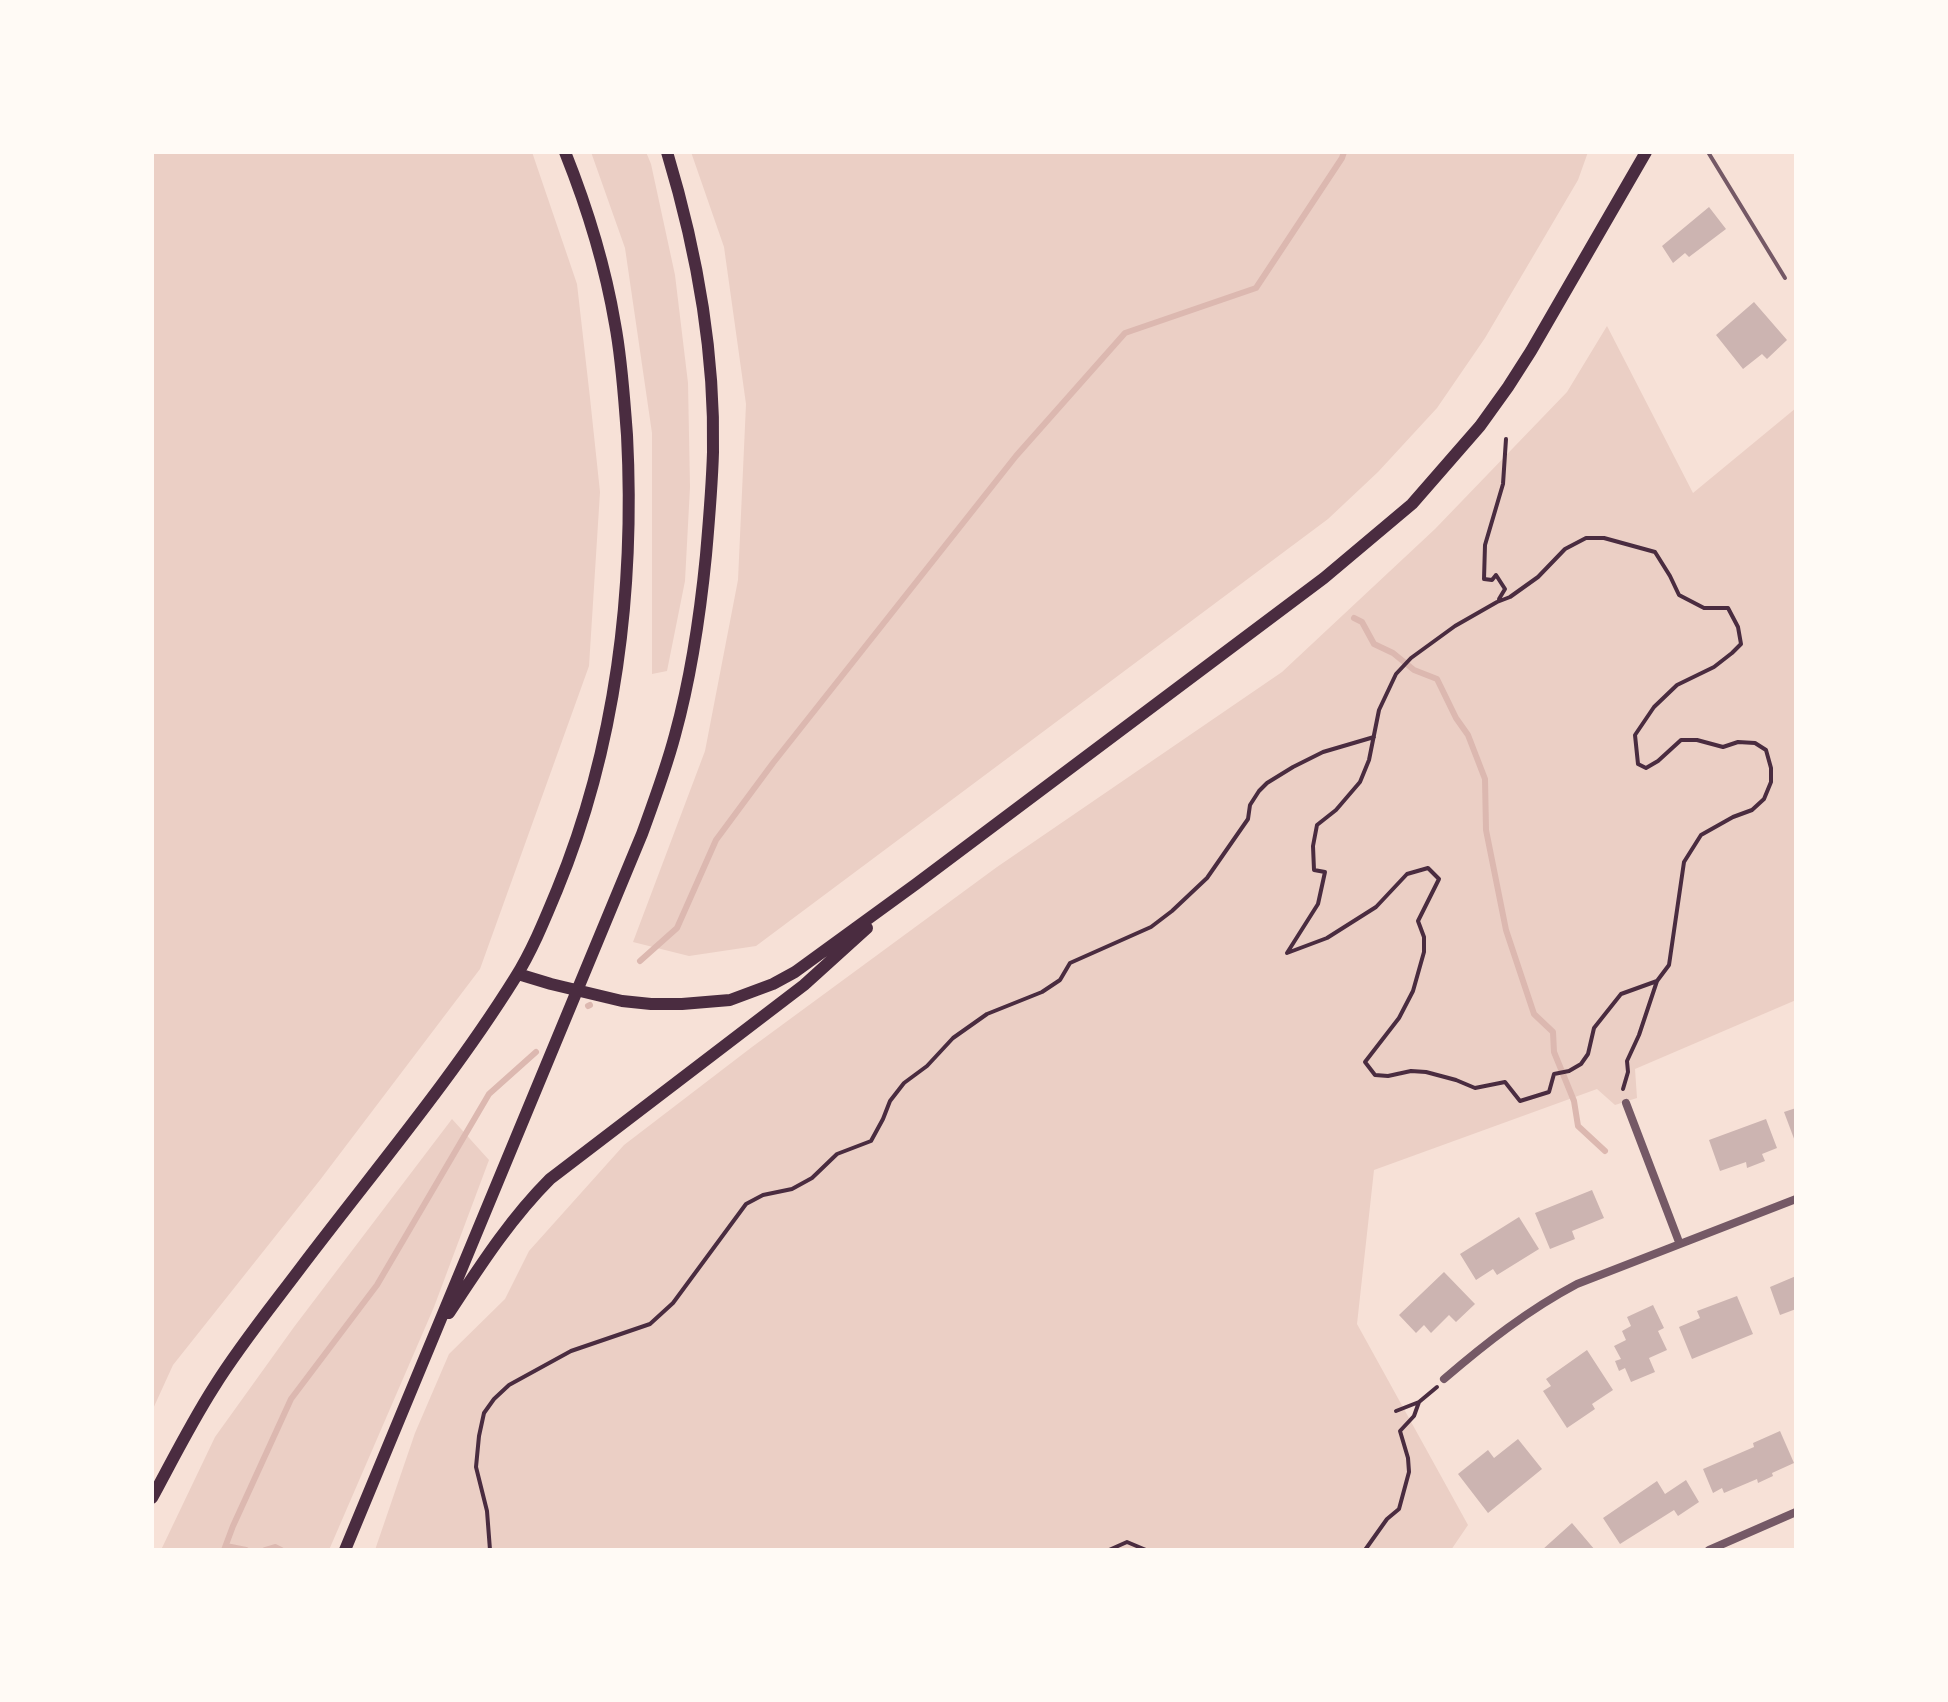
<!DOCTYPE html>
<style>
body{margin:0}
#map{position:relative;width:1948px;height:1702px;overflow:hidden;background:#f7e1d7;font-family:"Fira Sans Condensed",sans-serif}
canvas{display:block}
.frame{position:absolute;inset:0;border:154px solid #fffaf5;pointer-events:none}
</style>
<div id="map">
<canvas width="1948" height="1702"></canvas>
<div class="frame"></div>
</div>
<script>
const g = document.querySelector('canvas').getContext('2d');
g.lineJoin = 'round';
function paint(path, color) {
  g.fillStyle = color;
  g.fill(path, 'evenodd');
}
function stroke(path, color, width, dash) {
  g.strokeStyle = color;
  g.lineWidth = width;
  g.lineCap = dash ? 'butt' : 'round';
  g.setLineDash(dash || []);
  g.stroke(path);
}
paint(new Path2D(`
 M 152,152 L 532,152 L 577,284 L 590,398 L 600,492 L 589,666 L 480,969 L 320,1180 L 173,1365 L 152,1411 Z
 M 591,152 L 646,152 L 651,164 L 675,275 L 688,383 L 690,487 L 685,581 L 667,671 L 652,674 L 652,433 L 625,248 Z
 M 691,152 L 1588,152 L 1578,180 L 1485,338 L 1437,408 L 1378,472 L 1328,519 L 756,946 L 689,956 L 633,942 L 705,751 L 738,580 L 746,404 L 724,247 Z
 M 1607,326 L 1693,493 L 1796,408 L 1796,1000 L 1635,1069 L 1637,1098 L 1615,1105 L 1597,1089 L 1374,1170 L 1357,1324 L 1468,1525 L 1451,1550 L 375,1550 L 415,1433 L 449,1354 L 505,1299 L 529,1251 L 624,1145 L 752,1047 L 997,867 L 1282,672 L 1435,529 L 1567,392 Z
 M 452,1119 L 489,1160 L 434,1307 L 329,1550 L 161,1550 L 215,1437 L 294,1327 Z`), '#ebcfc5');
stroke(new Path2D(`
 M 1354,618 L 1362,622 L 1374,644 L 1393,653 L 1414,670 L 1437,679 L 1456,718 L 1468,735 L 1485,779 L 1486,830 L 1506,930 L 1534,1014 L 1553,1032 L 1554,1052 L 1574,1101 L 1578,1126 L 1605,1151
 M 640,961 L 677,928 L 716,840 L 773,763 L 1016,456 L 1125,333 L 1256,288 L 1342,158 L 1344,152
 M 588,1006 L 590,1005
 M 226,1546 L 246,1550
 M 224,1550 L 233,1526 L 291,1399 L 377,1285 L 489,1094 L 536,1052
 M 265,1550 L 275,1547 L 281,1550`), '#dcb8b0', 6);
paint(new Path2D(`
 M 1709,207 L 1726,229 L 1689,257 L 1685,253 L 1673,263 L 1662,246 Z
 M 1754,302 L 1787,340 L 1767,359 L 1762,354 L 1743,369 L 1716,335 Z
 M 1796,1108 L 1796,1144 L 1784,1112 Z
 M 1766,1119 L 1777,1148 L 1762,1154 L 1765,1161 L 1747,1168 L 1746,1162 L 1720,1171 L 1709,1140 Z
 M 1592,1190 L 1604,1218 L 1572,1231 L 1575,1239 L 1550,1249 L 1535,1213 Z
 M 1519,1217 L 1539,1249 L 1497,1275 L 1493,1269 L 1476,1280 L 1460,1254 Z
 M 1444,1272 L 1475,1304 L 1456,1322 L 1449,1315 L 1431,1333 L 1424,1325 L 1416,1333 L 1399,1315 Z
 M 1796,1276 L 1796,1309 L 1780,1315 L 1770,1287 Z
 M 1737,1296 L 1753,1334 L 1692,1359 L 1679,1327 L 1700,1318 L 1697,1311 Z
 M 1653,1305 L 1664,1328 L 1658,1331 L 1667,1350 L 1649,1358 L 1655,1372 L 1631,1382 L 1625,1368 L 1619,1371 L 1615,1361 L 1621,1359 L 1614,1346 L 1626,1340 L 1622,1331 L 1631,1326 L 1627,1317 Z
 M 1587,1350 L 1613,1390 L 1592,1404 L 1595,1409 L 1567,1428 L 1543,1391 L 1551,1386 L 1546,1379 Z
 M 1780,1431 L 1794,1463 L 1772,1473 L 1773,1476 L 1758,1483 L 1757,1479 L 1724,1493 L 1722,1488 L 1713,1493 L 1703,1469 L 1754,1447 L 1753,1443 Z
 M 1518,1439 L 1542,1469 L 1488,1513 L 1458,1474 L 1488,1450 L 1494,1458 Z
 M 1686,1480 L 1699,1502 L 1678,1516 L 1674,1510 L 1620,1544 L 1603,1518 L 1657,1481 L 1665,1494 Z
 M 1572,1523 L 1595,1550 L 1542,1550 Z`), '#ccb4b1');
stroke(new Path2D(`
 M 1586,538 L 1604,538 L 1655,552 L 1670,576 L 1679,595 L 1704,608 L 1728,608 L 1738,627 L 1741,644 L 1732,653 L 1714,667 L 1677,685 L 1654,707 L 1635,735 L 1638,764 L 1646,768 L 1658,761 L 1681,740 L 1697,740 L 1723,747 L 1738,742 L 1755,743 L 1766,750 L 1771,768 L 1771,782 L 1764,799 L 1752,810 L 1733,817 L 1701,835 L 1684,862 L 1669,965 L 1657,981 L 1621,994 L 1594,1028 L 1588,1054 L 1581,1064 L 1569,1071 L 1554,1074 L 1549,1092 L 1520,1101 L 1505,1082 L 1475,1088 L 1456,1080 L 1426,1072 L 1411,1071 L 1388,1076 L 1375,1075 L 1365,1062 L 1399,1018 L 1413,991 L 1424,952 L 1424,937 L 1418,921 L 1439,879 L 1428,868 L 1407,874 L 1376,907 L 1327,938 L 1287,953 L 1318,904 L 1325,872 L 1314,870 L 1313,846 L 1317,825 L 1336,810 L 1360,782 L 1369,760 L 1379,710 L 1396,674 L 1411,658 L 1455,626 L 1497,602 L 1510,597 L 1538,577 L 1565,549 Z
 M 1499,599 L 1505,589 L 1496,575 L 1492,580 L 1484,579 L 1485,545 L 1503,484 L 1506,439
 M 1623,1089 L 1628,1072 L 1627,1061 L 1639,1035 L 1657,981
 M 1396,1411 L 1419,1402
 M 490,1550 L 487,1511 L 476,1467 L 479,1436 L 484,1413 L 494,1399 L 509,1385 L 571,1351 L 650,1324 L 673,1303 L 746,1204 L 763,1195 L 792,1189 L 812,1178 L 837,1154 L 871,1141 L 883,1119 L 890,1101 L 904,1083 L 927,1066 L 953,1038 L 987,1014 L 1042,992 L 1060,980 L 1070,963 L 1151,927 L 1172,911 L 1207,878 L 1248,819 L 1250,805 L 1259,791 L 1267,783 L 1293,767 L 1323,752 L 1374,737
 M 1109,1550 L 1127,1542 L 1146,1550
 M 1365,1550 L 1387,1519 L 1399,1509 L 1409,1472 L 1408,1458 L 1400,1431 L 1414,1416 L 1419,1402 L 1437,1387`), '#4a2c40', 4);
stroke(new Path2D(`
 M 1708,152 L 1785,278`), '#755966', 4);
stroke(new Path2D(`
 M 1626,1103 L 1679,1242
 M 1444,1379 C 1486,1343 1528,1310 1577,1284 L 1796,1199
 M 1709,1550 L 1796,1512`), '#755966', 8);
stroke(new Path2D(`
 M 518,974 L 551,984 L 622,1001 L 651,1004 L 682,1004 L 730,1000 L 773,984 L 795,972 L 916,884 L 1324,578 L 1412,504 L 1480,426 L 1508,387 L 1531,351 L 1646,152
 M 449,1313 C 480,1266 510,1219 550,1179 L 804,985 L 867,928
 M 152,1498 C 172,1461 191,1423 214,1387 C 240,1345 272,1306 302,1266 C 374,1171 452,1079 515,978 C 532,951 545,919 557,890 C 616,747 635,589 627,435 C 624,398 622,361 615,324 C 605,265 587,207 565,152
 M 345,1550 L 642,834 C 654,801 666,769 675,735 C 691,677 700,616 706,555 C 709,521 712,486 713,452 C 715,351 696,248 667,152`), '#4a2c40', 12);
</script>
